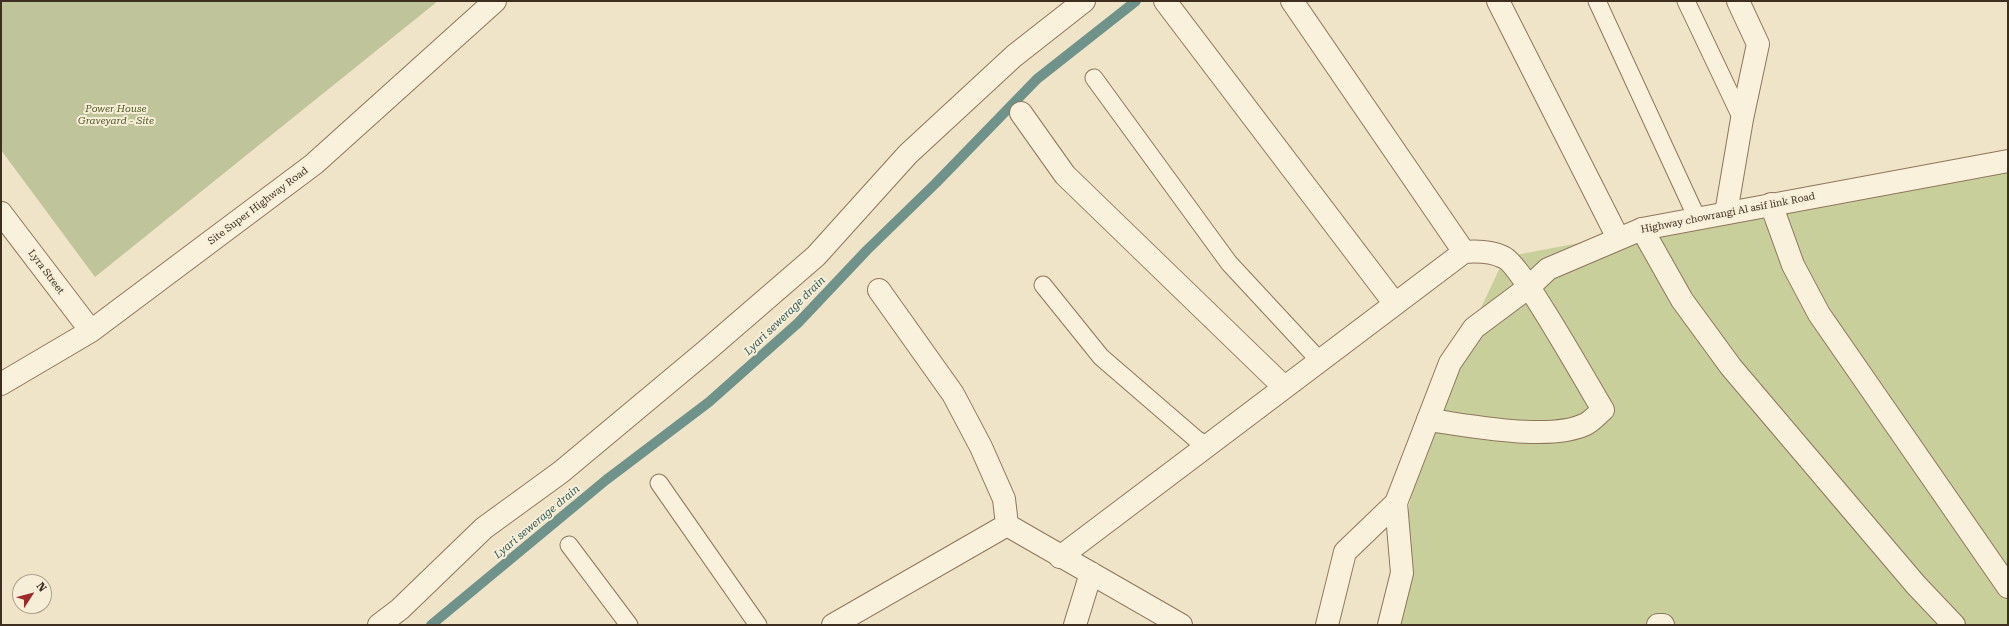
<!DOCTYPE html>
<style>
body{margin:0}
#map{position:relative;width:2009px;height:626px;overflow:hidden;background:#f0e4c8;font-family:"Roboto Serif",serif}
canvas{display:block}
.frame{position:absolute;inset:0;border:2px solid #3d2e20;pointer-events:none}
.north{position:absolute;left:12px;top:574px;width:40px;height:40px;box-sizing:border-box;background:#f7eed8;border:1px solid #ada18e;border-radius:50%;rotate:54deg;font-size:11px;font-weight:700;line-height:16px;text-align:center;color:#3d2e20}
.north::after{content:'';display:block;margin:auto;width:14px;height:18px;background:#9e2a2b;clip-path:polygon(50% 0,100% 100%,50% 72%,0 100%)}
</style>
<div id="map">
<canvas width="2009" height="626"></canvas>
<div class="frame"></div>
<div class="north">N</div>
</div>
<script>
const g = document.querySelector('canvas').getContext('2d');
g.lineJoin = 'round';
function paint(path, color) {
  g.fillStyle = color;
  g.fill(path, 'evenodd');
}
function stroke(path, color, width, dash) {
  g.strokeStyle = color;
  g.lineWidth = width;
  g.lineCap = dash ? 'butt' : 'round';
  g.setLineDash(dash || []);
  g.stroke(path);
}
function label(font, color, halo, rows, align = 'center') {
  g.font = font + ' "Roboto Serif",serif';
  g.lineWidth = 4;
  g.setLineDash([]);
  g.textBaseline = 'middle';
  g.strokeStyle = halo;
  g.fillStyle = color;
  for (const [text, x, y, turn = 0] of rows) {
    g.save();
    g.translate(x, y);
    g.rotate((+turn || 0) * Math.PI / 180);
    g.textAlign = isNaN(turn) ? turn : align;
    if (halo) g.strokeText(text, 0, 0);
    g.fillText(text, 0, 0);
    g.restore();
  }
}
paint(new Path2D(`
 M 2008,162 L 2008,625 L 1383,625 L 1428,420 L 1505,257 Z`), '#c9cf9b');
paint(new Path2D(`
 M 1,1 L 438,1 L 95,277 L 1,150 Z`), '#bfc49a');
stroke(new Path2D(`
 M 431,625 L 606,480 L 709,402 L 798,323 L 867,250 L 936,183 L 1037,79 L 1136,1`), '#6f938a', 10);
const service = new Path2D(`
 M 1597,1 L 1697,218
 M 1686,1 L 1742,119
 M 1094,78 L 1229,263 L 1319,360
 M 1043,285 L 1101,357 L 1196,439 L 1206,445
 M 659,483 L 758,625
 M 569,545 L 629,625`);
const minor = new Path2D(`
 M 1165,1 L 1395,304
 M 1292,1 L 1464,252
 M 1498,1 L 1618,238
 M 1021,113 L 1065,175 L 1284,387
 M 1771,204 L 1793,265 L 1819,314 L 2008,587
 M 1,213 L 91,331
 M 1726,213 L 1742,119 L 1758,44 L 1738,1
 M 1642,229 L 1682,300 L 1731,367 L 1916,585 L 1954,625
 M 879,290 L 953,394 L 981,447 L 1004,499 L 1007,525
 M 1,384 L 91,331 L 314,164 L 495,1
 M 1060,557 L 1464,252 C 1477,251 1491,251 1503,257 C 1520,263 1589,387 1603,410 C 1598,414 1592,421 1586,424 C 1550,442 1469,425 1428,420
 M 379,625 L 400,609 L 484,528 L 561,472 L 706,351 L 816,256 L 908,154 L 1014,56 L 1084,1
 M 833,625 L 1007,525 L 1181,625
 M 1075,625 L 1091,573
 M 1658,625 L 1663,625`);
const tertiary = new Path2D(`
 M 1327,625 L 1345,552 L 1396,503 L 1450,363 L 1474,328 L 1529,287 L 1548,269 L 1642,229 L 2008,161
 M 1389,625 L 1402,573 L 1396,503`);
stroke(service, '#8d765c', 19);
stroke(minor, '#8d765c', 24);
stroke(tertiary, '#8d765c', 24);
stroke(service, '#faf1dc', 17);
stroke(minor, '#faf1dc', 22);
stroke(tertiary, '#faf1dc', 22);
label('italic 10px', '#4d5a26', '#f7eed8', [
 ["Power House",116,109],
 ["Graveyard - Site",116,121]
]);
label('10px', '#3d2e20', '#f7eed8', [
 ["Site Super Highway Road",258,206,-37],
 ["Highway chowrangi Al asif link Road",1728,213,-11],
 ["Lyra Street",46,272,53]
]);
label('italic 11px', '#2f5d5a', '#f7eed8', [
 ["Lyari sewerage drain",785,316,-44],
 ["Lyari sewerage drain",537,522,-40]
]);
</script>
